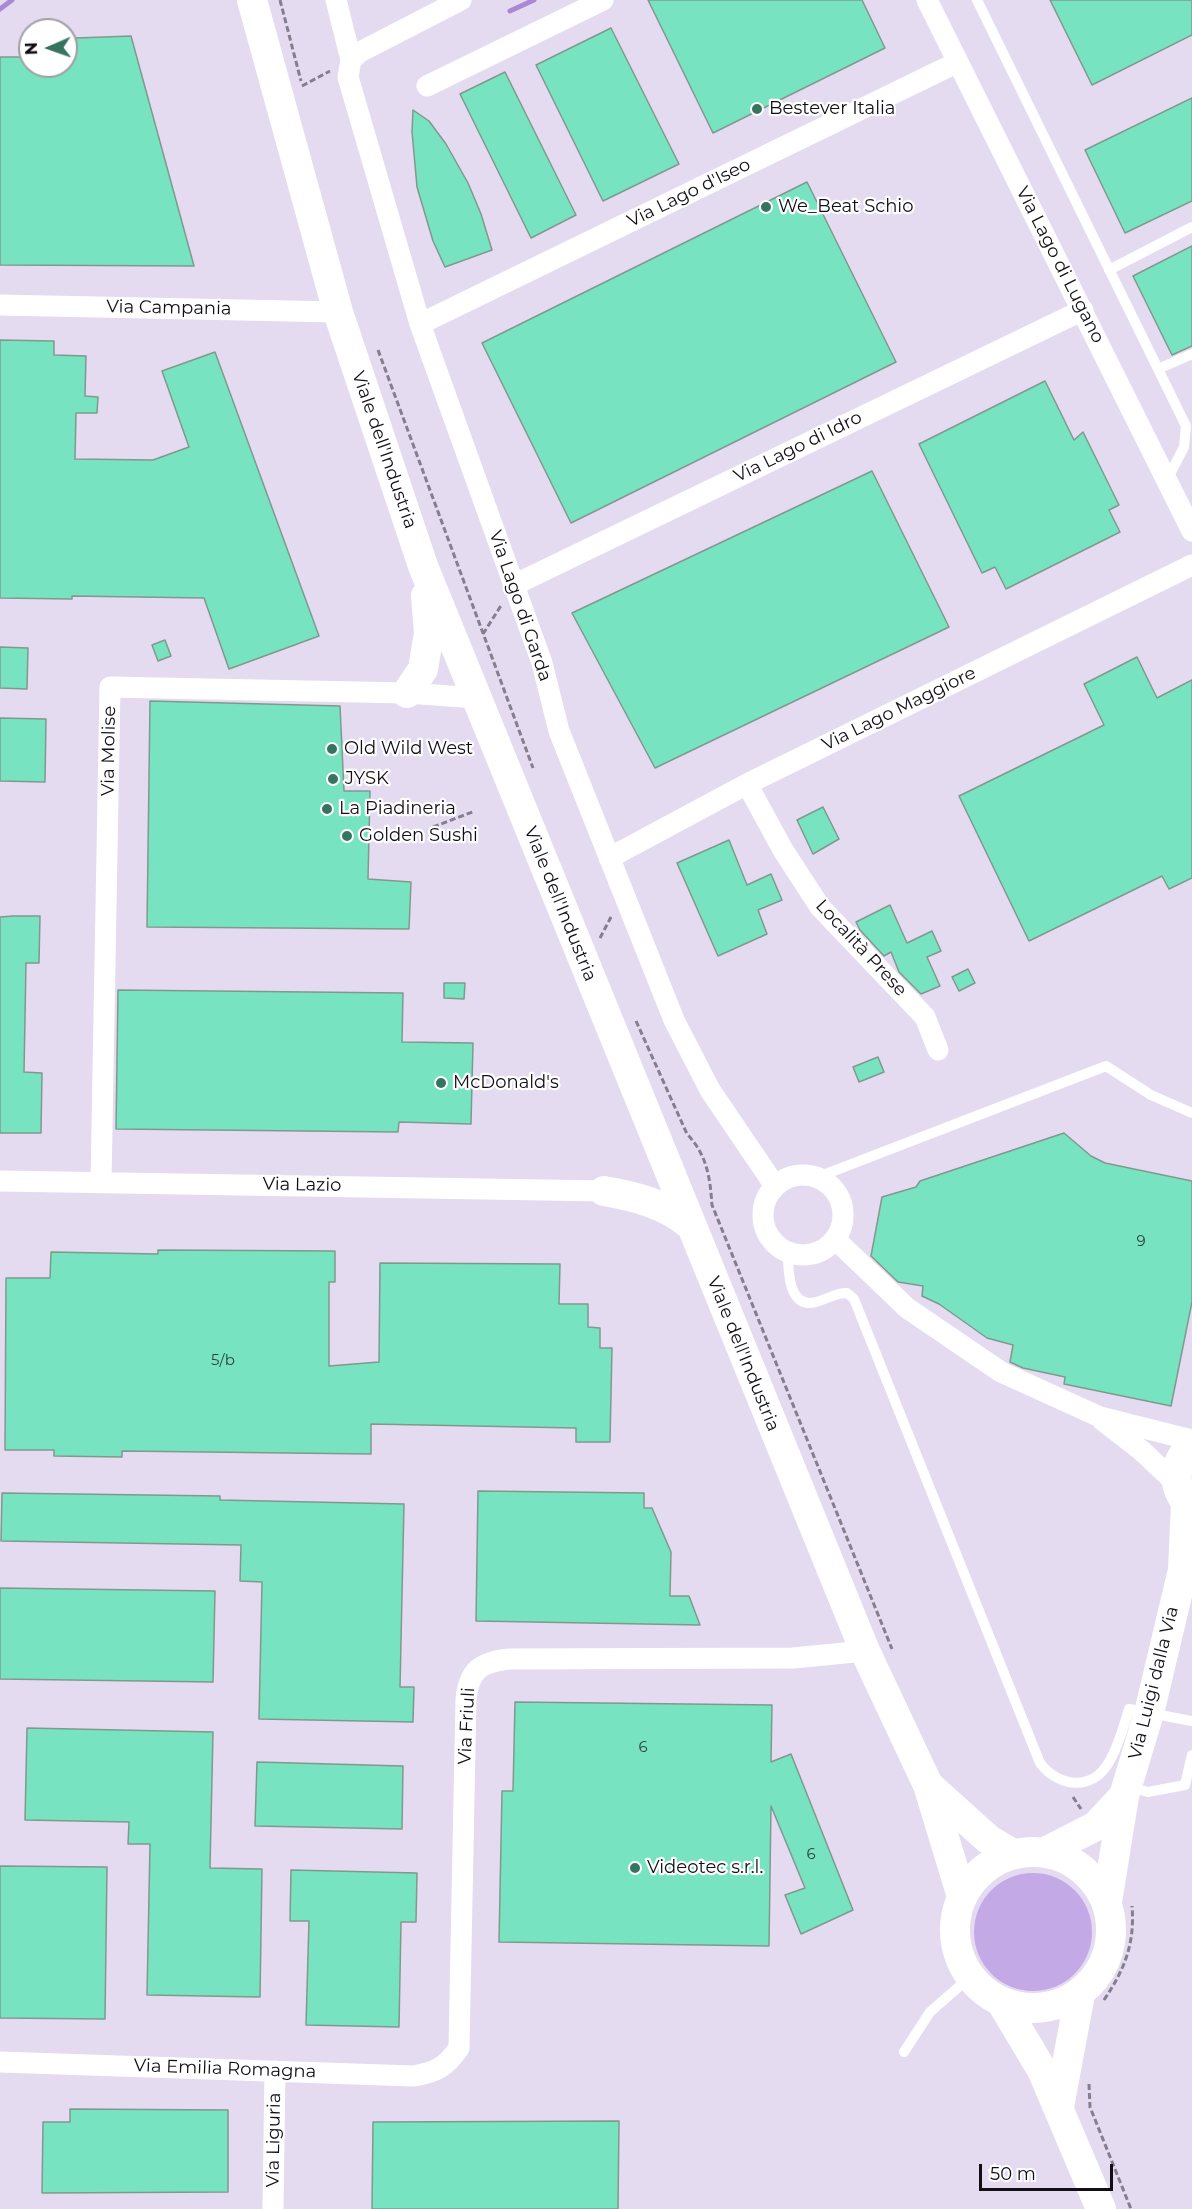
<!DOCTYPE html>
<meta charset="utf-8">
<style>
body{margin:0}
#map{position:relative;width:1192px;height:2209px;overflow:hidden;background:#e4dbf1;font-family:Montserrat,sans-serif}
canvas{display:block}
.north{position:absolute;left:18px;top:18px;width:60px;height:60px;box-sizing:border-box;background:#fff;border:2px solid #a09fa1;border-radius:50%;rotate:268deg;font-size:16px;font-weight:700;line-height:24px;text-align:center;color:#110e15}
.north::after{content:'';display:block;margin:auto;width:21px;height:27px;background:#367460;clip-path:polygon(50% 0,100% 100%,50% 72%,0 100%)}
.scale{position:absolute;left:979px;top:2164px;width:134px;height:27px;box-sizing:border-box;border:3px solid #110e15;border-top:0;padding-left:8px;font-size:18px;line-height:21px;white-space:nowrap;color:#110e15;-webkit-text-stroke:4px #fff;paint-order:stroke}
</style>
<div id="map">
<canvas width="1192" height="2209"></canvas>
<div class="north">N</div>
<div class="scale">50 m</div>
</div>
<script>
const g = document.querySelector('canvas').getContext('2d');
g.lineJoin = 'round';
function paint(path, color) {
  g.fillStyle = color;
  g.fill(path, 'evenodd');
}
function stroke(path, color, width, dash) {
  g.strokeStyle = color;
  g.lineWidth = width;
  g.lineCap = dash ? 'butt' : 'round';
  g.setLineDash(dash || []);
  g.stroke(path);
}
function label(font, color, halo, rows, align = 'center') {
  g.font = font + ' Montserrat,sans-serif';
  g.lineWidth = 4.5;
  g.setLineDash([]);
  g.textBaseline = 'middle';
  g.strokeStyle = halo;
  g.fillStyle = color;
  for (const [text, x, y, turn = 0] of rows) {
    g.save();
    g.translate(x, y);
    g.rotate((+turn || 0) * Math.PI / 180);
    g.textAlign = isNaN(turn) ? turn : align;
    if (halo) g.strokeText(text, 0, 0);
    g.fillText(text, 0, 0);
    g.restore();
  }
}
paint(new Path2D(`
 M974 1932a59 59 0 1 1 118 0a59 59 0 1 1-118 0Z`), '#c3aae6');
stroke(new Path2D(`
 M 0,9 L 12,0
 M 510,11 L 534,0`), '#a989d3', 5);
const building = new Path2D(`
 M 648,0 L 862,0 L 885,48 L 713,133 Z
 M 1050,0 L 1192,0 L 1192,35 L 1092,85 Z
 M 611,28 L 679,164 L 603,201 L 536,65 Z
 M 131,36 L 194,266 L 0,265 L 0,57 L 30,57 L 30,66 L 66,66 L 66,57 L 75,57 L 76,38 Z
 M 505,72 L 576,215 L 531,238 L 460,94 Z
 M 1192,98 L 1192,201 L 1125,233 L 1085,150 Z
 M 413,110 L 429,121 L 446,144 L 468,183 L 481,214 L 492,250 L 445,267 L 433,241 L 417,187 L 412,132 Z
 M 807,182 L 896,362 L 571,523 L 482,343 Z
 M 1192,246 L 1192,346 L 1172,355 L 1133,276 Z
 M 0,340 L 54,341 L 54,355 L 86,356 L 85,396 L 98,397 L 97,413 L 76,413 L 75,459 L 153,460 L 189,447 L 162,371 L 215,352 L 319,636 L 229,669 L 204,598 L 72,596 L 72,599 L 0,598 Z
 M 1045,381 L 1074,440 L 1083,432 L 1119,505 L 1109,510 L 1120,532 L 1006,589 L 995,567 L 982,573 L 919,444 Z
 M 872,471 L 949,627 L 655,768 L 572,613 Z
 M 165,640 L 171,656 L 158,661 L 152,645 Z
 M 0,647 L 28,648 L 27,689 L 0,688 Z
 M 1137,657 L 1157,698 L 1192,680 L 1192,878 L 1169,889 L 1162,876 L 1029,941 L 959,796 L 1104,725 L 1084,684 Z
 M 150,701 L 340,706 L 344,791 L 370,791 L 368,879 L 411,882 L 409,929 L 147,927 Z
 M 0,718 L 46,719 L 45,782 L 0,781 Z
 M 823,807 L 839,839 L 813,854 L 797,820 Z
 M 729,840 L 747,885 L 771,874 L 782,900 L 758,910 L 767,934 L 718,956 L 677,863 Z
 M 890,905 L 907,943 L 932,931 L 941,951 L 927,957 L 940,986 L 921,994 L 899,972 L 891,952 L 884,956 L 860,930 L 856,922 Z
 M 13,916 L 40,916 L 39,963 L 26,963 L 24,1072 L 42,1073 L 41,1133 L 0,1133 L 0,917 Z
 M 968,969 L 975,983 L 959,991 L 952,977 Z
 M 444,983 L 465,983 L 464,999 L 444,998 Z
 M 118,990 L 403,993 L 402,1042 L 473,1043 L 471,1124 L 399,1122 L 398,1132 L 116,1129 Z
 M 878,1057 L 884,1072 L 859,1082 L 853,1067 Z
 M 1064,1133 L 1091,1156 L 1105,1163 L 1192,1181 L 1192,1302 L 1171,1406 L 1064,1384 L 1065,1377 L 1023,1368 L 1010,1362 L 1013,1345 L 987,1338 L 939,1304 L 922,1296 L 923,1286 L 898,1282 L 871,1256 L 882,1197 L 916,1187 L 920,1181 Z
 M 158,1250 L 335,1251 L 335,1282 L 329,1282 L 329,1366 L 379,1362 L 380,1263 L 560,1264 L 559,1304 L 588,1304 L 588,1327 L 600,1328 L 600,1348 L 612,1348 L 610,1442 L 576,1442 L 576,1428 L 371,1424 L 371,1454 L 122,1451 L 122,1457 L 54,1456 L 54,1450 L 5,1450 L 6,1278 L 50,1278 L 51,1252 L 158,1254 Z
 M 478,1491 L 644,1493 L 644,1508 L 652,1508 L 671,1552 L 670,1596 L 689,1596 L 700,1625 L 476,1621 Z
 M 2,1493 L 220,1496 L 220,1500 L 404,1504 L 400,1687 L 414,1687 L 413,1722 L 259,1719 L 262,1582 L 240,1581 L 241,1545 L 1,1541 Z
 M 0,1588 L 215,1591 L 213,1682 L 0,1679 Z
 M 515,1702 L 772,1705 L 771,1762 L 791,1754 L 853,1910 L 801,1934 L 785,1895 L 805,1888 L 771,1806 L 769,1946 L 499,1942 L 502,1791 L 513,1791 Z
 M 27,1728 L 213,1732 L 210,1868 L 262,1869 L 260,1997 L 147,1995 L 150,1844 L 128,1844 L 129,1822 L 25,1820 Z
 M 257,1762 L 403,1766 L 402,1829 L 255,1826 Z
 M 0,1866 L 107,1867 L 105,2019 L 0,2018 Z
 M 291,1870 L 417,1873 L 416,1922 L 401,1922 L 399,2027 L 306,2025 L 309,1921 L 290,1921 Z
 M 70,2109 L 228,2110 L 228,2192 L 42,2193 L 43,2122 L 70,2122 Z
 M 619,2121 L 618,2209 L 372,2209 L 373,2122 Z`);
paint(building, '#78e3c0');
stroke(building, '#80998f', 1.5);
stroke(new Path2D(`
 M 280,0 L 301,81
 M 302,86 L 330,71
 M 378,350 L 533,768
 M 483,634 L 502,604
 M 433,827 L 475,811
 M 600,938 L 611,917
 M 636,1021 L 687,1134 C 707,1155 710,1177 712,1205 L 892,1649
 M 1073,1797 L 1081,1809
 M 1104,2000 C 1125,1969 1135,1943 1132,1906
 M 1089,2084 L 1090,2107 L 1131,2209`), '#847e8d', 3, [6, 3]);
stroke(new Path2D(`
 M 977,0 L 1186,426 L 1184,447 L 1167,480
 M 1109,270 L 1192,227
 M 1158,369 L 1192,354
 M 818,1177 L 1106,1066 L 1151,1095 L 1192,1113
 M 788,1253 C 788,1269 788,1310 816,1302 C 828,1299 834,1293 847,1293 L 854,1299 L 1040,1763 C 1058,1787 1092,1792 1109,1762 C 1118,1747 1124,1726 1129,1709 L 1192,1721
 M 1130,1787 L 1148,1792 L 1185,1785 L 1192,1755
 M 904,2052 L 930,2012 L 970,1977`), '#fff', 10);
stroke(new Path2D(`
 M 336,0 L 351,60 L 348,77 L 420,324 L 542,663 L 559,731 L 674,1020 L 710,1090 L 775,1186
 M 927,0 L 1192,531
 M 351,60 L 360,52 L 461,0
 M 427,86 L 603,0
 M 0,305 L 338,312
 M 420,324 L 958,62
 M 514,585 L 1083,310
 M 747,784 L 783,850 L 820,907 L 925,1017 L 938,1050
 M 609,858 L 747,784 L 1192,565
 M763 1215a40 40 0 1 1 80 0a40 40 0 1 1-80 0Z
 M 0,1181 L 604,1191
 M 101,1182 L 110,687 L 407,693 L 477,698
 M 836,1240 L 907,1308 L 1001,1372 L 1100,1417 L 1192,1440
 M 1102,1420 L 1142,1451 L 1176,1483
 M 0,2062 L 414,2076 C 436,2072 446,2067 459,2048 L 466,1699 C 469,1670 481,1662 509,1659 L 793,1658 L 865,1651
 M 273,2209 L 275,2071`), '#fff', 21);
stroke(new Path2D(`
 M 252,0 L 338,312 L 423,566 L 865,1651 L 928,1785 L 962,1897
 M 407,693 L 423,669 L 429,633 L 426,596
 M 604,1191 C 633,1196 667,1204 690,1225
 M 1192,1446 C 1172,1463 1171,1491 1192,1507
 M 929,1786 L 988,1839 L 1013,1854
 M955 1930a78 78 0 1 1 156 0a78 78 0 1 1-156 0Z
 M 1045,1852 L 1096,1826 L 1124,1796
 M 1107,1902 L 1124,1796 L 1149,1713 L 1183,1570 L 1186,1503
 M 1002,2003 L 1042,2070 L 1101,2209
 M 1059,2107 L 1080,1994`), '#fff', 30);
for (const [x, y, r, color] of [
 [757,109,6,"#367460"],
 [766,207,6,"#367460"],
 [332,749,6,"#367460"],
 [333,779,6,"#367460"],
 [327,809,6,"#367460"],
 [347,836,6,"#367460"],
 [441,1083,6,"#367460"],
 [635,1868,6,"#367460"]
]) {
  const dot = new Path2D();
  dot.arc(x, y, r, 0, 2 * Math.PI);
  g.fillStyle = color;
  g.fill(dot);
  stroke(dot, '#fff', 2);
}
label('15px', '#2b4340', null, [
 ["9",1141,1242],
 ["5/b",223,1361],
 ["6",643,1748],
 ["6",811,1855]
]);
label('18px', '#110e15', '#fff', [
 ["Bestever Italia",769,109],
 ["We_Beat Schio",778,207],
 ["Old Wild West",344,749],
 ["JYSK",345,779],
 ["La Piadineria",339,809],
 ["Golden Sushi",359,836],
 ["McDonald's",453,1083],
 ["Videotec s.r.l.",647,1868]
], 'left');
label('18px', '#110e15', '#fff', [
 ["Via Lago d'Iseo",689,193,-26],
 ["Via Lago di Lugano",1060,265,63],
 ["Via Campania",169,308,1],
 ["Via Lago di Idro",798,447,-26],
 ["Viale dell'Industria",384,450,71],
 ["Via Lago di Garda",520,606,71],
 ["Via Lago Maggiore",899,709,-26],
 ["Via Molise",109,751,-89],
 ["Viale dell'Industria",560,904,68],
 ["Località Prese",861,948,47],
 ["Via Lazio",302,1185,1],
 ["Viale dell'Industria",743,1354,68],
 ["Via Luigi dalla Via",1154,1683,-76],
 ["Via Friuli",467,1726,-87],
 ["Via Emilia Romagna",225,2069,2],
 ["Via Liguria",274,2140,-89]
]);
</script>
